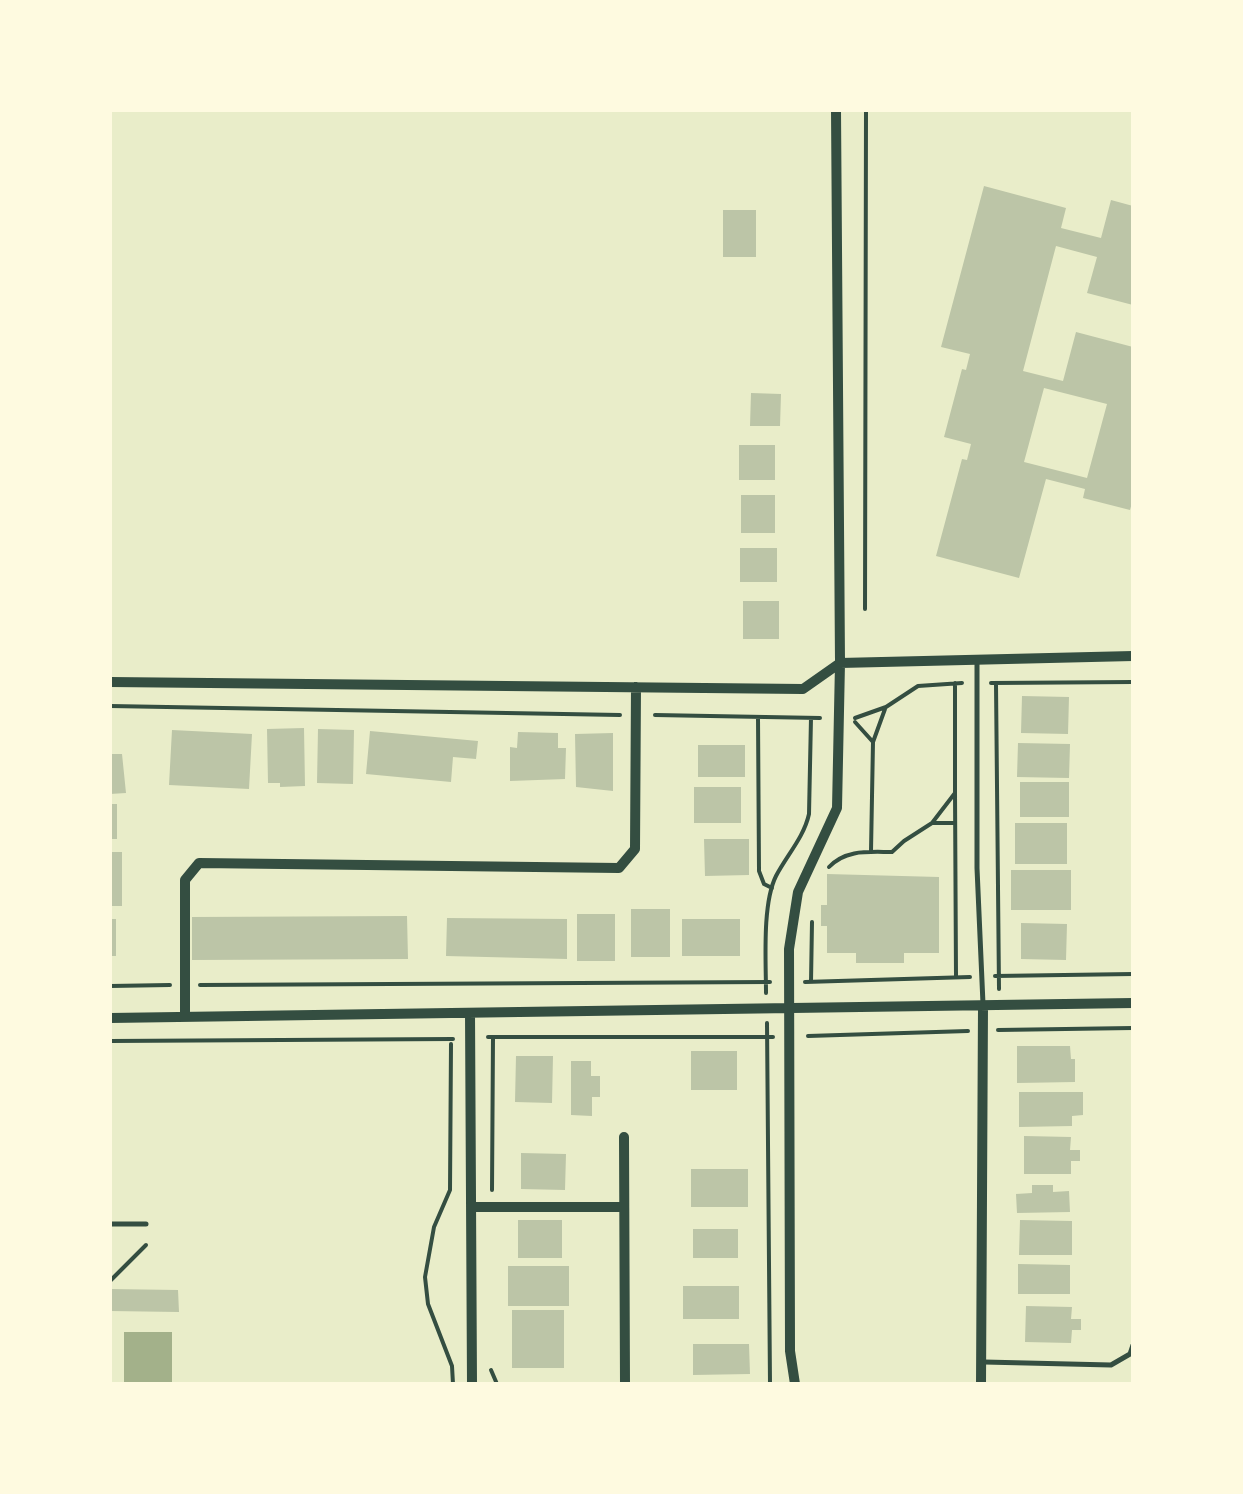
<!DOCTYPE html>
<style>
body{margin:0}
#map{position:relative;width:1243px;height:1494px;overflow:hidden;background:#e9edc9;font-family:Cabin,sans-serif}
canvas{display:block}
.frame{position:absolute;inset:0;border:112px solid #fefae0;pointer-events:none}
</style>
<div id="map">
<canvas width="1243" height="1494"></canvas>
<div class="frame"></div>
</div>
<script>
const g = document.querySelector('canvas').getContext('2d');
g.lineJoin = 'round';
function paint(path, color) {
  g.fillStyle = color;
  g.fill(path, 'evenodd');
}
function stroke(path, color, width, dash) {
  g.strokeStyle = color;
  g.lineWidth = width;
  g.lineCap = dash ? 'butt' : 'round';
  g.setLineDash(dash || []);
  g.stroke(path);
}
paint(new Path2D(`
 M 124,1332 L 172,1332 L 172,1384 L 124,1384 Z`), '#a3b18a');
paint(new Path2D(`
 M 984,186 L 1066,208 L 1061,228 L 1101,238 L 1111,200 L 1133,206 L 1133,305 L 1087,293 L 1097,257 L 1056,246 L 1023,371 L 1063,381 L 1076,332 L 1133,347 L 1133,499 L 1130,510 L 1083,498 L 1085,489 L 1046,479 L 1019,578 L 936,556 L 962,459 L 967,460 L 971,444 L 944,437 L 962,369 L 966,370 L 970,354 L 941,347 ZM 1044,388 L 1107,404 L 1087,478 L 1024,462 Z
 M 723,210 L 756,210 L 756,257 L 723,257 Z
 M 751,393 L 781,394 L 780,426 L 750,426 Z
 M 739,445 L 775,445 L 775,480 L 739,480 Z
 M 741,495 L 775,495 L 775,533 L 741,533 Z
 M 740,548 L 777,548 L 777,582 L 740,582 Z
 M 743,601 L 779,601 L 779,639 L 743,639 Z
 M 1022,696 L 1069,697 L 1068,734 L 1021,733 Z
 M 304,728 L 305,786 L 280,787 L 280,783 L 268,783 L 267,729 Z
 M 318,729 L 354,730 L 353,784 L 317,783 Z
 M 172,730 L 252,734 L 249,789 L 169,785 Z
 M 370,731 L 478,741 L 476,759 L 453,757 L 451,782 L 366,774 Z
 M 518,732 L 558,733 L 558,748 L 566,748 L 565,779 L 510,781 L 510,747 L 517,748 Z
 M 613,733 L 613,791 L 576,787 L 575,734 Z
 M 1018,743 L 1070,744 L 1069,778 L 1017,777 Z
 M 698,745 L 745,745 L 745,777 L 698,777 Z
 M 110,754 L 122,754 L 126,793 L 110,794 Z
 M 1020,782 L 1069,782 L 1069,817 L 1020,817 Z
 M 694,787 L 741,787 L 741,823 L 694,823 Z
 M 110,804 L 117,804 L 117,839 L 110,839 Z
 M 1015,823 L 1067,823 L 1067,864 L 1015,864 Z
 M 704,839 L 749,839 L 749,875 L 705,876 Z
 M 110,852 L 122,852 L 122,906 L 110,906 Z
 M 1011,870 L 1071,870 L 1071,910 L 1011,910 Z
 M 827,874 L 939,877 L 939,953 L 904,953 L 904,963 L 856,963 L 856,953 L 827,953 L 827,926 L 821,926 L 821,905 L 827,905 Z
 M 631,909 L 670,909 L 670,957 L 631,957 Z
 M 577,914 L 615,914 L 615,961 L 577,961 Z
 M 407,916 L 408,959 L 192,960 L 192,917 Z
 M 447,918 L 567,919 L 567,959 L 446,956 Z
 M 110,919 L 116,919 L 116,956 L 110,956 Z
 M 682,919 L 740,919 L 740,956 L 682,956 Z
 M 1021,923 L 1067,924 L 1066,960 L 1021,959 Z
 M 1017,1046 L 1070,1046 L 1071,1059 L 1075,1059 L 1075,1082 L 1017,1083 Z
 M 691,1051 L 737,1051 L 737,1090 L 691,1090 Z
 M 516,1056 L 553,1056 L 552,1103 L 515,1102 Z
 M 571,1061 L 591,1061 L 591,1076 L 600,1076 L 600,1097 L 592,1097 L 592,1116 L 571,1115 Z
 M 1019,1092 L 1083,1092 L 1083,1115 L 1072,1116 L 1072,1126 L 1019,1127 Z
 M 1024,1136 L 1071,1137 L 1070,1150 L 1080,1150 L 1080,1161 L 1071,1161 L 1071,1174 L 1024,1174 Z
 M 521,1153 L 566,1154 L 565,1190 L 521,1189 Z
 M 691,1169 L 748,1169 L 748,1207 L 691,1207 Z
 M 1032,1185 L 1053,1185 L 1053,1192 L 1069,1191 L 1070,1212 L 1017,1213 L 1016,1194 L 1032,1193 Z
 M 518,1220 L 562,1220 L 562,1258 L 518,1258 Z
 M 1020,1220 L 1072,1221 L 1072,1255 L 1019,1255 Z
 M 693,1229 L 738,1229 L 738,1258 L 693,1258 Z
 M 1018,1264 L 1070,1265 L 1070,1294 L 1018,1294 Z
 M 508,1266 L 569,1266 L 569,1306 L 508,1306 Z
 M 683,1286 L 739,1286 L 739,1319 L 683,1319 Z
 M 110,1289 L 178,1290 L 179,1312 L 110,1311 Z
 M 1026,1306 L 1072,1307 L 1071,1319 L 1081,1319 L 1081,1330 L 1072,1330 L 1071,1343 L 1025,1342 Z
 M 512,1310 L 564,1310 L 564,1368 L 512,1368 Z
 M 693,1344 L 749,1344 L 750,1374 L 693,1375 Z`), '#bcc5a7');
stroke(new Path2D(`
 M 865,609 L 866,110
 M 991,683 L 1133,682
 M 996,684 L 999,989
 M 110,706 L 620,715
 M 655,715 L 820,718
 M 758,717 L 759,871 L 764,884 L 772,888
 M 855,718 L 886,707 L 918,686 L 962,683
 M 855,722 L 873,742 L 871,851
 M 873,742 L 885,709
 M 955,793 L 956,977
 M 932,823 L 955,823
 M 829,867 C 846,849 869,852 892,852 L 904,841 L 932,823 L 955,793 L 955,683
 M 995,976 L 1133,974
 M 805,982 L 970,977
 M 811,982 L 812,922
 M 200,985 L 770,982
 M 110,986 L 170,985
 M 766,993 C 766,962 762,904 776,876 C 787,855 804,837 809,814 L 811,718
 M 767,1023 L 770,1384
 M 998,1030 L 1133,1028
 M 808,1036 L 968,1031
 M 488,1037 L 773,1037
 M 110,1041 L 453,1039
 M 451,1044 L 450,1190 L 434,1227 L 425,1277 L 428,1304 L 452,1366 L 453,1384
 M 492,1190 L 493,1037
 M 110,1281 L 146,1245
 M 491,1370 L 497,1384`), '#344e41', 4);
stroke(new Path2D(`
 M 977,660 L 977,868 L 983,1004
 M 110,1224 L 146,1224
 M 984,1362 L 1111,1365 L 1130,1354 L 1133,1345`), '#344e41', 5);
stroke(new Path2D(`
 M 110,682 L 803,689 L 840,663 L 1133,656
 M 470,1013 L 472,1384
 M 185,1017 L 185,880 L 199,863 L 619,868 L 635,849 L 636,687
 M 110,1018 L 1133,1003
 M 624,1137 L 625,1384
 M 471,1207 L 624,1207
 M 795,1384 L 790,1351 L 789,949 L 798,892 L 837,808 L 840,663 L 836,110
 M 981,1384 L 983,1007`), '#344e41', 10);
</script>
